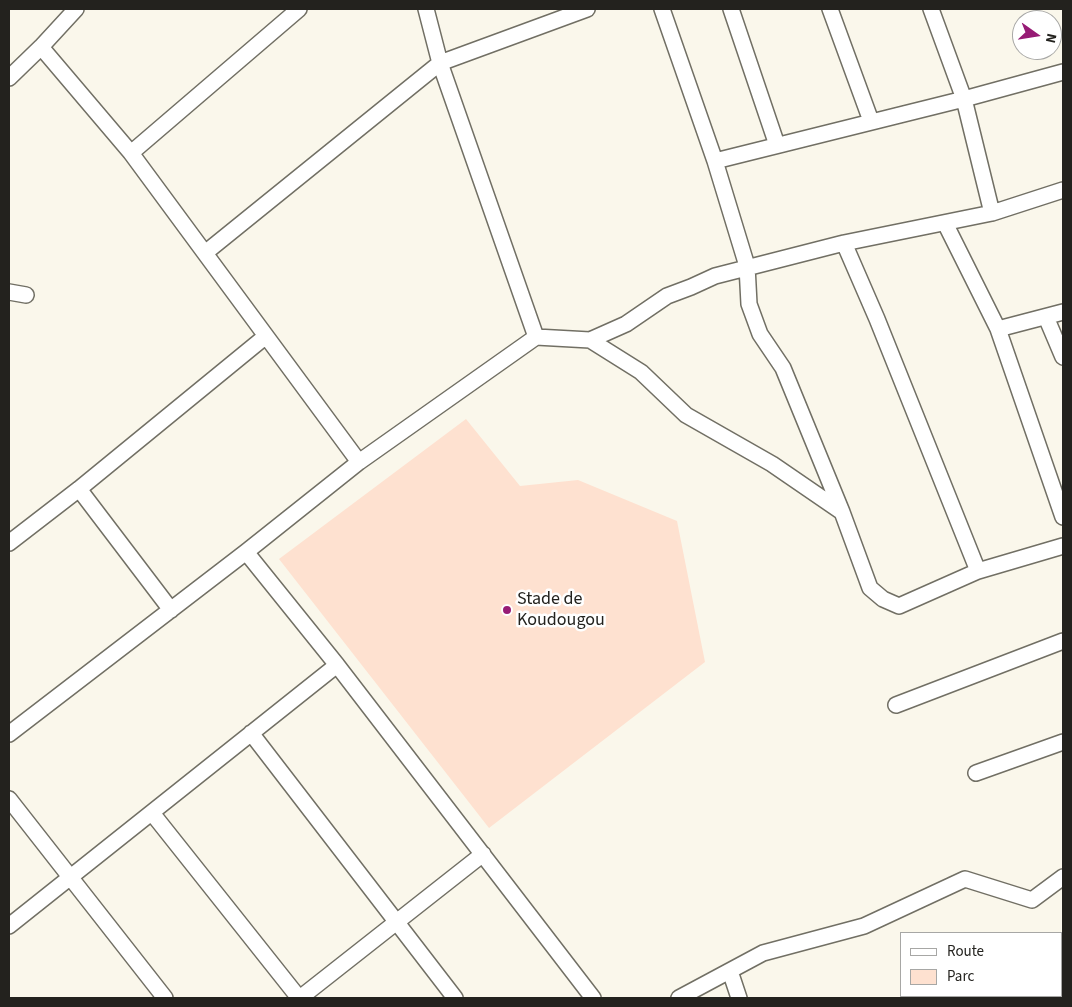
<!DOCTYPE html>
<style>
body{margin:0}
#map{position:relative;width:1072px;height:1007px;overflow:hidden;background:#faf7eb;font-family:"Source Sans 3",sans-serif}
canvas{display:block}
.frame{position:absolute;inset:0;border:10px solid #23221e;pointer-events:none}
.legend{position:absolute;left:900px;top:932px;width:162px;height:65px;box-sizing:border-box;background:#fff;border:1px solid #a7a7a5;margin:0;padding:6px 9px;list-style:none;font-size:15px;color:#23221e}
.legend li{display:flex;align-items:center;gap:10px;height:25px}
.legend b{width:25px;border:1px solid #a7a7a5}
.north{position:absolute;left:1012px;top:10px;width:50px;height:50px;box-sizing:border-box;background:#fff;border:1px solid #a7a7a5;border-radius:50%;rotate:103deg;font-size:14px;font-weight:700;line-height:20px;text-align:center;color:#23221e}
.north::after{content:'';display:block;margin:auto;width:18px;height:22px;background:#971b75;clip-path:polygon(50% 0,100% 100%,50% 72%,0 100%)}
</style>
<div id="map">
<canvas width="1072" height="1007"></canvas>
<div class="frame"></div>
<ul class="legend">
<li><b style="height:6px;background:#fff"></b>Route</li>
<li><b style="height:14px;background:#fee1d0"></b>Parc</li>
</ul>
<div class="north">N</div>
</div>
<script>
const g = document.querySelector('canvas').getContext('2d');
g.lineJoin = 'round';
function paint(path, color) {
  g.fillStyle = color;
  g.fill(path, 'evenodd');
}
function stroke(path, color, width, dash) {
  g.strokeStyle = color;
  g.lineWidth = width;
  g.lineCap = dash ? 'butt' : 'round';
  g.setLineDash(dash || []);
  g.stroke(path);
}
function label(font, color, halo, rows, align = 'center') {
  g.font = font + ' "Source Sans 3",sans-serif';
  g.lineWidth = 5;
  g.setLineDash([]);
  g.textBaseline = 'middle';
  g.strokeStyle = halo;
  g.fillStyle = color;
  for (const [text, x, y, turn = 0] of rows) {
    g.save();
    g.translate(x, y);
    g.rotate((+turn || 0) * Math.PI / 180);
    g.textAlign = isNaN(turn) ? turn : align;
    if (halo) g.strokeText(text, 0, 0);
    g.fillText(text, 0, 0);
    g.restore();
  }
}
paint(new Path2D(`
 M 466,419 L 520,486 L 578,480 L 677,521 L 705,662 L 489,828 L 279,559 Z`), '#fee1d0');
const minor = new Path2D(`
 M 426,9 L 440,63 L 536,337 L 590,340 L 641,372 L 686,415 L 772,464 L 842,512
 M 662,9 L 715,161 L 747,266 L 749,304 L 760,334 L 783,368 L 842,512 L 870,588 L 883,599 L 899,606 L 978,571 L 1063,546
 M 731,9 L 777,145
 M 830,9 L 871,121
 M 931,9 L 964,99 L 992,213
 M 41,47 L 131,153 L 359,462
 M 9,78 L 41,47 L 76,9
 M 131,153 L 299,9
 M 715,161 L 964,99 L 1063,72
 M 945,223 L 998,329 L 1063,517
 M 844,243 L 877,319 L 978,571
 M 205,253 L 440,63 L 587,9
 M 9,292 L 26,295
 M 1046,317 L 1063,357
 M 998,329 L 1063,312
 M 590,340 L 626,324 L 667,296 L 691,287 L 715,276 L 844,243 L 992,213 L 1063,190
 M 79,489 L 171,610
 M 9,543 L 79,489 L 266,336
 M 246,552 L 337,665 L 593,998
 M 896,705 L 1063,641
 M 251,733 L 455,998
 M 9,734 L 246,552 L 359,462 L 536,337
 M 976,773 L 1063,742
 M 9,799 L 165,998
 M 152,813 L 299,998
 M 9,926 L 337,665
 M 730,971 L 739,998
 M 300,998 L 483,854
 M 679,998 L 763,953 L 864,926 L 965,879 L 1032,900 L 1063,877`);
stroke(minor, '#716f64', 18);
stroke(minor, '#fff', 15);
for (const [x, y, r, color] of [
 [507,610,5,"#971b75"]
]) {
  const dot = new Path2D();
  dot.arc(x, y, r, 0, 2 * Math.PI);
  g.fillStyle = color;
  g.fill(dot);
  stroke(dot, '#fff', 2);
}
label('18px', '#23221e', '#fff', [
 ["Stade de",517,600],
 ["Koudougou",517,621]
], 'left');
</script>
